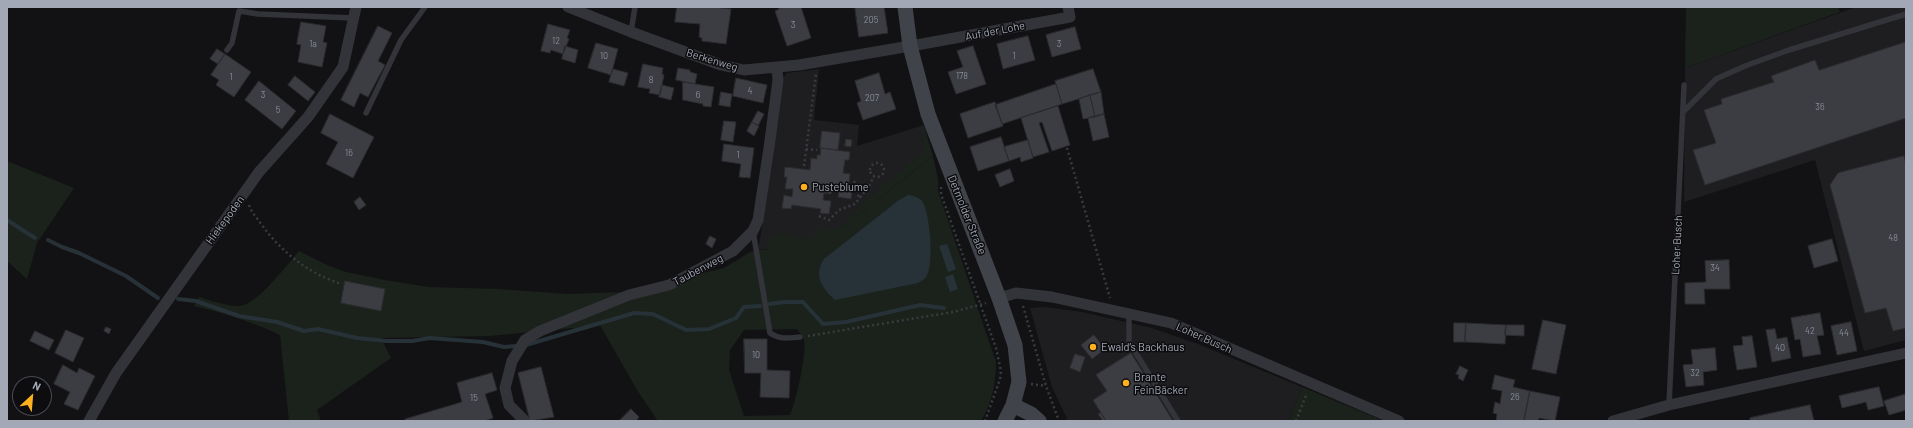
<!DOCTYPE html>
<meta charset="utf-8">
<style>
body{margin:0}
#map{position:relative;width:1913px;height:428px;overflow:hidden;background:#121214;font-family:Barlow,sans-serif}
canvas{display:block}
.frame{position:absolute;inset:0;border:8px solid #a2a8b6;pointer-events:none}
.north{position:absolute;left:12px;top:376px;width:40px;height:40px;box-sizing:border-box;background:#0d0d0f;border:1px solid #494b52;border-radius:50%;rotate:26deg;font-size:11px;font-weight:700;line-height:16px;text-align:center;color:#a2a8b6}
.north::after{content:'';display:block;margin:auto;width:14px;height:18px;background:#ffb01f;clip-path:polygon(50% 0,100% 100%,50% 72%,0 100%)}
</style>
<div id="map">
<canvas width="1913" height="428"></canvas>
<div class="frame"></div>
<div class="north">N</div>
</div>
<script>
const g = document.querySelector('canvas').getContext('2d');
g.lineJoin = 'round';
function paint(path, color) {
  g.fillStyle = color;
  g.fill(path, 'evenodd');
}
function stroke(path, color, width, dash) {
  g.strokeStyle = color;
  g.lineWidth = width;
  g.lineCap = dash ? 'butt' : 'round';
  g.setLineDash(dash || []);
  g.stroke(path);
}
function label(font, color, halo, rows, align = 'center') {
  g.font = font + ' Barlow,sans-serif';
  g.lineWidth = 3;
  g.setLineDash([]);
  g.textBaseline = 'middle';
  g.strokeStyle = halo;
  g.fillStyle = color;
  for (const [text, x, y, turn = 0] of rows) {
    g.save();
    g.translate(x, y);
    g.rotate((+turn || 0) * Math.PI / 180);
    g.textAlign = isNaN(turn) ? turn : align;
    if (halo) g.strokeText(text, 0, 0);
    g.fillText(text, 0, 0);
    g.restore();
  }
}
paint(new Path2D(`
 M 1856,7 L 1906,7 L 1906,340 L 1864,351 L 1815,160 L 1684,202 L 1685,68 Z
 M 819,69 L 814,120 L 859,125 L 857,146 L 924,125 L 933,156 L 814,250 L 794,245 L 758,250 L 774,154 L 781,81 L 787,73 Z
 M 1044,307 L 1082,312 L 1152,328 L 1198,344 L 1302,387 L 1289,421 L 1068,421 L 1052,387 L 1030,308 Z`), '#1e1e21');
paint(new Path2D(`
 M 1686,7 L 1838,7 L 1840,12 L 1685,68 Z
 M 924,126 L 932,156 L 814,250 L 933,156 L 938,179 L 938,191 L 996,362 C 996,383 992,403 981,421 L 658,421 L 637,390 L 600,325 L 581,331 L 572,328 L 490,336 L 381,338 L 391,358 L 317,410 L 321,421 L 289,421 L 280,335 C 253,322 224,313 194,306 L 199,297 C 210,300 234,309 244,305 C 260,300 288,264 299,251 L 327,265 L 346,272 L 385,280 L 429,287 L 498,289 L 568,294 L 624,292 L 724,268 L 752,251 L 768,249 L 765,241 L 779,232 L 810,240 L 821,228 L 839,228 L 858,210 L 861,204 L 922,153 L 925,145 L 921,127 ZM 797,329 C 799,332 803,337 804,340 C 807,353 796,402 790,415 L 744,416 L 729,370 L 730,350 L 744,330 Z
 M 7,161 L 74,188 L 37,243 L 27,279 L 7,261 Z
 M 1302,387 L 1384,421 L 1289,421 Z`), '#1a221b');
paint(new Path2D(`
 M 908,195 C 914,196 918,197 922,201 C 930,212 934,263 927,275 C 926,279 921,281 918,283 L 835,300 C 822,288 813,275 824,259 L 899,200 Z
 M 947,244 L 956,269 L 948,272 L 939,246 Z
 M 953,274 L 958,289 L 950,292 L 945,277 Z`), '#273138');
stroke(new Path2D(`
 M 7,220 L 35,238
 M 48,240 L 62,247 L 79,253 L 126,276 L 158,298
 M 178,299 L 196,301 L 239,316 L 277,322 L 304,331 L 318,329 L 357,338 L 387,341 L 412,341 L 430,338 L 483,342 L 504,347 L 516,346
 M 769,304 L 785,302 L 803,302 L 823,324 L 846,322 L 920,305 L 944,308
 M 526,345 L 634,313 L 653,314 L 686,330 L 709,329 L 736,318 L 744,307 L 760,306`), '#273138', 4);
const building = new Path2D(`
 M 677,7 L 713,7 L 731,9 L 726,44 L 702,41 L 702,38 L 699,37 L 700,24 L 675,22 Z
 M 778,7 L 801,7 L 811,38 L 787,46 L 775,11 L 779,9 Z
 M 855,7 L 884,7 L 888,33 L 859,37 Z
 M 301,22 L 326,26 L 323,42 L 327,43 L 322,67 L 298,62 L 301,45 L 297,44 Z
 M 548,24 L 570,30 L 567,38 L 569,39 L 563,54 L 551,50 L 550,53 L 541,51 Z
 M 378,26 L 392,33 L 378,61 L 385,65 L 368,97 L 360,93 L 354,107 L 341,100 Z
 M 1075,27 L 1081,49 L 1052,57 L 1046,35 Z
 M 1028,36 L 1035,60 L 1003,69 L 997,44 Z
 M 1906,42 L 1906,118 L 1705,185 L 1693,150 L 1716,143 L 1704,110 L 1722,104 L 1721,99 L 1774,82 L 1771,76 L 1815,60 L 1819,70 Z
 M 596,43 L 618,49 L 611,75 L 588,68 Z
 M 565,46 L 578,50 L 575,63 L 562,59 Z
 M 973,46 L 986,84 L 956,94 L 948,72 L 963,67 L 957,51 Z
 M 217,49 L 225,54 L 218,64 L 210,59 Z
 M 225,54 L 251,72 L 234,97 L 216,85 L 219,80 L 211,75 Z
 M 643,64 L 663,68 L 662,74 L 664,75 L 660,95 L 649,93 L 650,89 L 638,87 Z
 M 678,68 L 690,70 L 690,72 L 697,74 L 695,84 L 676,80 Z
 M 613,69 L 628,73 L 624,86 L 609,82 Z
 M 1093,69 L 1101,92 L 1062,104 L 1055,81 Z
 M 879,73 L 885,94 L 890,92 L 896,109 L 863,120 L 857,103 L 861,101 L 855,81 Z
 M 295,76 L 315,92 L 308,101 L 288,85 Z
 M 736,78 L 767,85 L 763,103 L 733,96 Z
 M 259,81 L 296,111 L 282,129 L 245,100 Z
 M 683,82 L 714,87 L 711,107 L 703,106 L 703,104 L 683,100 Z
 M 1056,84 L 1062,104 L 1002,124 L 995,105 Z
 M 662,85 L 674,88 L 671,100 L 659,97 Z
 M 721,92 L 732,94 L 730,107 L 719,105 Z
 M 1101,92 L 1104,114 L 1095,117 L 1090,95 Z
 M 1090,95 L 1095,117 L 1083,119 L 1079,99 Z
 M 995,102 L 1003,126 L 968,138 L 960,114 Z
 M 1058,106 L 1070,145 L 1052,151 L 1042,122 L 1039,123 L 1049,152 L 1033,157 L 1021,118 Z
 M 758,111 L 764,114 L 758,126 L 752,122 Z
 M 330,114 L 374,137 L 353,178 L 326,164 L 338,142 L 321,133 Z
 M 1104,114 L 1109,137 L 1093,141 L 1088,118 Z
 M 724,121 L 736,122 L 733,142 L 721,140 Z
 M 752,122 L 759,126 L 754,136 L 747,131 Z
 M 822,131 L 840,133 L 838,150 L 820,148 Z
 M 1001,137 L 1009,161 L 978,171 L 970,147 Z
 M 846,139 L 852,140 L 851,147 L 845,146 Z
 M 1028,140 L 1033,158 L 1021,162 L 1020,157 L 1009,161 L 1004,147 Z
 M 724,144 L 754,148 L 750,178 L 739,177 L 741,164 L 722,161 Z
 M 821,148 L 850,152 L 849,160 L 845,160 L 843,173 L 850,174 L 848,189 L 852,190 L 851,199 L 838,197 L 839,189 L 832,188 L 831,194 L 824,193 L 823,200 L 831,201 L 829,214 L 820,213 L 821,209 L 792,205 L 791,209 L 782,208 L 784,195 L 792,197 L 793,189 L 785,189 L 787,177 L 784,177 L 785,167 L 810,170 L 811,158 L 817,159 L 817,155 L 820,155 Z
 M 1904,156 L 1906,165 L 1906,328 L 1893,331 L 1886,308 L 1865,313 L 1830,185 L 1838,173 Z
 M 1010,169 L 1014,181 L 1000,187 L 995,175 Z
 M 360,197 L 366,205 L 359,210 L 354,202 Z
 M 710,236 L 716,239 L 712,248 L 706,244 Z
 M 1832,239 L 1838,261 L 1814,268 L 1808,246 Z
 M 1729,260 L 1730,289 L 1704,289 L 1705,304 L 1685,304 L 1685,283 L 1706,282 L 1705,261 Z
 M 345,281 L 385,289 L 381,311 L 341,303 Z
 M 1820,313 L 1824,335 L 1817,336 L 1821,354 L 1803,357 L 1800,339 L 1795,340 L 1791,318 Z
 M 1543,320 L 1566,325 L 1556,374 L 1532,369 Z
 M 1851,322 L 1857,351 L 1837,355 L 1831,326 Z
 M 1454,323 L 1466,323 L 1465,342 L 1454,342 Z
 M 1466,323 L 1506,325 L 1505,344 L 1465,342 Z
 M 1506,325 L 1524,325 L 1524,336 L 1505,335 Z
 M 106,327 L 111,329 L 109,334 L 104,331 Z
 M 1775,329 L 1777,339 L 1787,337 L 1791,358 L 1772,362 L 1766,330 Z
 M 66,330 L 84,338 L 73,362 L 55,353 Z
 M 35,331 L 54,340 L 49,350 L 30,341 Z
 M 1094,335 L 1105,349 L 1092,359 L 1081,345 Z
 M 1752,336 L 1757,367 L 1737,370 L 1733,346 L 1743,345 L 1742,337 Z
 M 744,339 L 767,339 L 767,370 L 790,371 L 789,398 L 760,397 L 761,373 L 745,373 Z
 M 1715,348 L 1717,370 L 1703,372 L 1704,385 L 1686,387 L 1683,365 L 1693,364 L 1691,350 Z
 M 1131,353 L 1173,421 L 1106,421 L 1093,400 L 1107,391 L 1096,375 Z
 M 1075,354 L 1085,357 L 1080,372 L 1070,368 Z
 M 63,365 L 77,373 L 79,368 L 95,376 L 78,410 L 64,404 L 70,392 L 54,384 Z
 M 1460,366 L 1468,370 L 1463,381 L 1458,378 L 1459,375 L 1456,374 Z
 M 541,367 L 554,417 L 530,421 L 518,373 Z
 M 492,373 L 497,390 L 485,394 L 493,418 L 484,421 L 405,421 L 405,419 L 462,402 L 457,383 Z
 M 1495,375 L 1515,380 L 1513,387 L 1530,391 L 1524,421 L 1496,421 L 1497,414 L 1493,413 L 1495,402 L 1500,404 L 1502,391 L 1492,389 Z
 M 1879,387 L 1884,406 L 1868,410 L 1866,402 L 1842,408 L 1839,396 Z
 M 1530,391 L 1560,397 L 1555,421 L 1539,418 L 1538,421 L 1524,421 Z
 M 1906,394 L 1906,410 L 1889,415 L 1884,401 Z
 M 1810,405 L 1814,421 L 1750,421 L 1750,418 Z
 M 631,409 L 639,417 L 636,421 L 621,421 L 620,420 Z
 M 1101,413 L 1106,421 L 1103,421 L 1098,414 Z`);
paint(building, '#3c3d42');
stroke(building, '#2c2c30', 1);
stroke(new Path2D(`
 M 1067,148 L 1110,298
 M 806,149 L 817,150
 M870 170a7 7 0 1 1 14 0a7 7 0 1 1-14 0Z
 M 804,166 L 816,74
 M 854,181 L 859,191 L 858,198
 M 941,187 L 941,194 L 996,348 L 1001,371 L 1000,379 L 985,421
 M 249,205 C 251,211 255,216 259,221 C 279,250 308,274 342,284
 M 819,216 L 829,220 L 839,210 L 855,204 L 869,186 L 874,176
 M 1023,306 L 1046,386 L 1059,421
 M 808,336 L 953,312 L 986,303
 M 1031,384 L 1046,386
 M 1296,421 L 1307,393`), '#393b40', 2.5, [2, 3]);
stroke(new Path2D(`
 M 631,32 L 635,7
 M 227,50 L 232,43 L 239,11 L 258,14 L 353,18
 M 1683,112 L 1716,79 L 1745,66 L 1789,50 L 1906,14
 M 366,113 L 401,40 L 425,7
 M 753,231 L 770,333 C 780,340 789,338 800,337
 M 1129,313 L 1129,342 L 1178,421
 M 1669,405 L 1684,85`), '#333439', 5.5);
stroke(new Path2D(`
 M 568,7 L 631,32 L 721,65 L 744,70 L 799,65 L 922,44 L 1070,17 L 1068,7
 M 999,298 L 1016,293 L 1052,297 L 1171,323 L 1399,421
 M 89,421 L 116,373 L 259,172 L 308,117 L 343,67 L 356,7
 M 525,421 L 509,405 L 505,388 L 512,361 L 525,340 L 540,331 L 629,295 L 669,285 L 733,251 L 753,231 L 758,220 L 769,148 L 778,80 L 777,68
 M 1613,421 L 1669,405 L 1906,353`), '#333439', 11);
stroke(new Path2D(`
 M 905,7 L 910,46 L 928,114 L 999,298 L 1015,345 L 1019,382 L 1013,405 L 1005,421
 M 1013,405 L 1031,414 L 1039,421`), '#404349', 15);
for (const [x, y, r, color] of [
 [804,187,4,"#ffb01f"],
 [1093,347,4,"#ffb01f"],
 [1126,383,4,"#ffb01f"]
]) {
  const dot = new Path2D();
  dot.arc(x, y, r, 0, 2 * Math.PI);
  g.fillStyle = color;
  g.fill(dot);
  stroke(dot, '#0d0d0f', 1.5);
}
label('9px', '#888d99', null, [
 ["205",871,20],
 ["3",793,25],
 ["12",556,41],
 ["1a",313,44],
 ["3",1059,44],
 ["10",604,56],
 ["1",1014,56],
 ["178",962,76],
 ["1",231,77],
 ["8",651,80],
 ["4",750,91],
 ["3",263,95],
 ["6",698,95],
 ["207",872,98],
 ["36",1820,107],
 ["5",278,110],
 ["16",349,153],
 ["1",738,155],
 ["48",1893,238],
 ["34",1715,268],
 ["42",1810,331],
 ["44",1844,333],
 ["40",1780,348],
 ["10",756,355],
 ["32",1695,373],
 ["26",1515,397],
 ["15",474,398]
]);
label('11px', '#a2a8b6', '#0d0d0f', [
 ["Auf der Lohe",995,31,-11],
 ["Berkenweg",712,60,17],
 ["Detmolder Straße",967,215,68],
 ["Hiekepoden",225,220,-54],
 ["Loher Busch",1677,245,-87],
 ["Taubenweg",698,270,-28],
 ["Loher Busch",1204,338,24]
]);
label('11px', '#a2a8b6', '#0d0d0f', [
 ["Pusteblume",812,187],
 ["Ewald’s Backhaus",1101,347],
 ["Brante",1134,377],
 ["FeinBäcker",1134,390]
], 'left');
</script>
